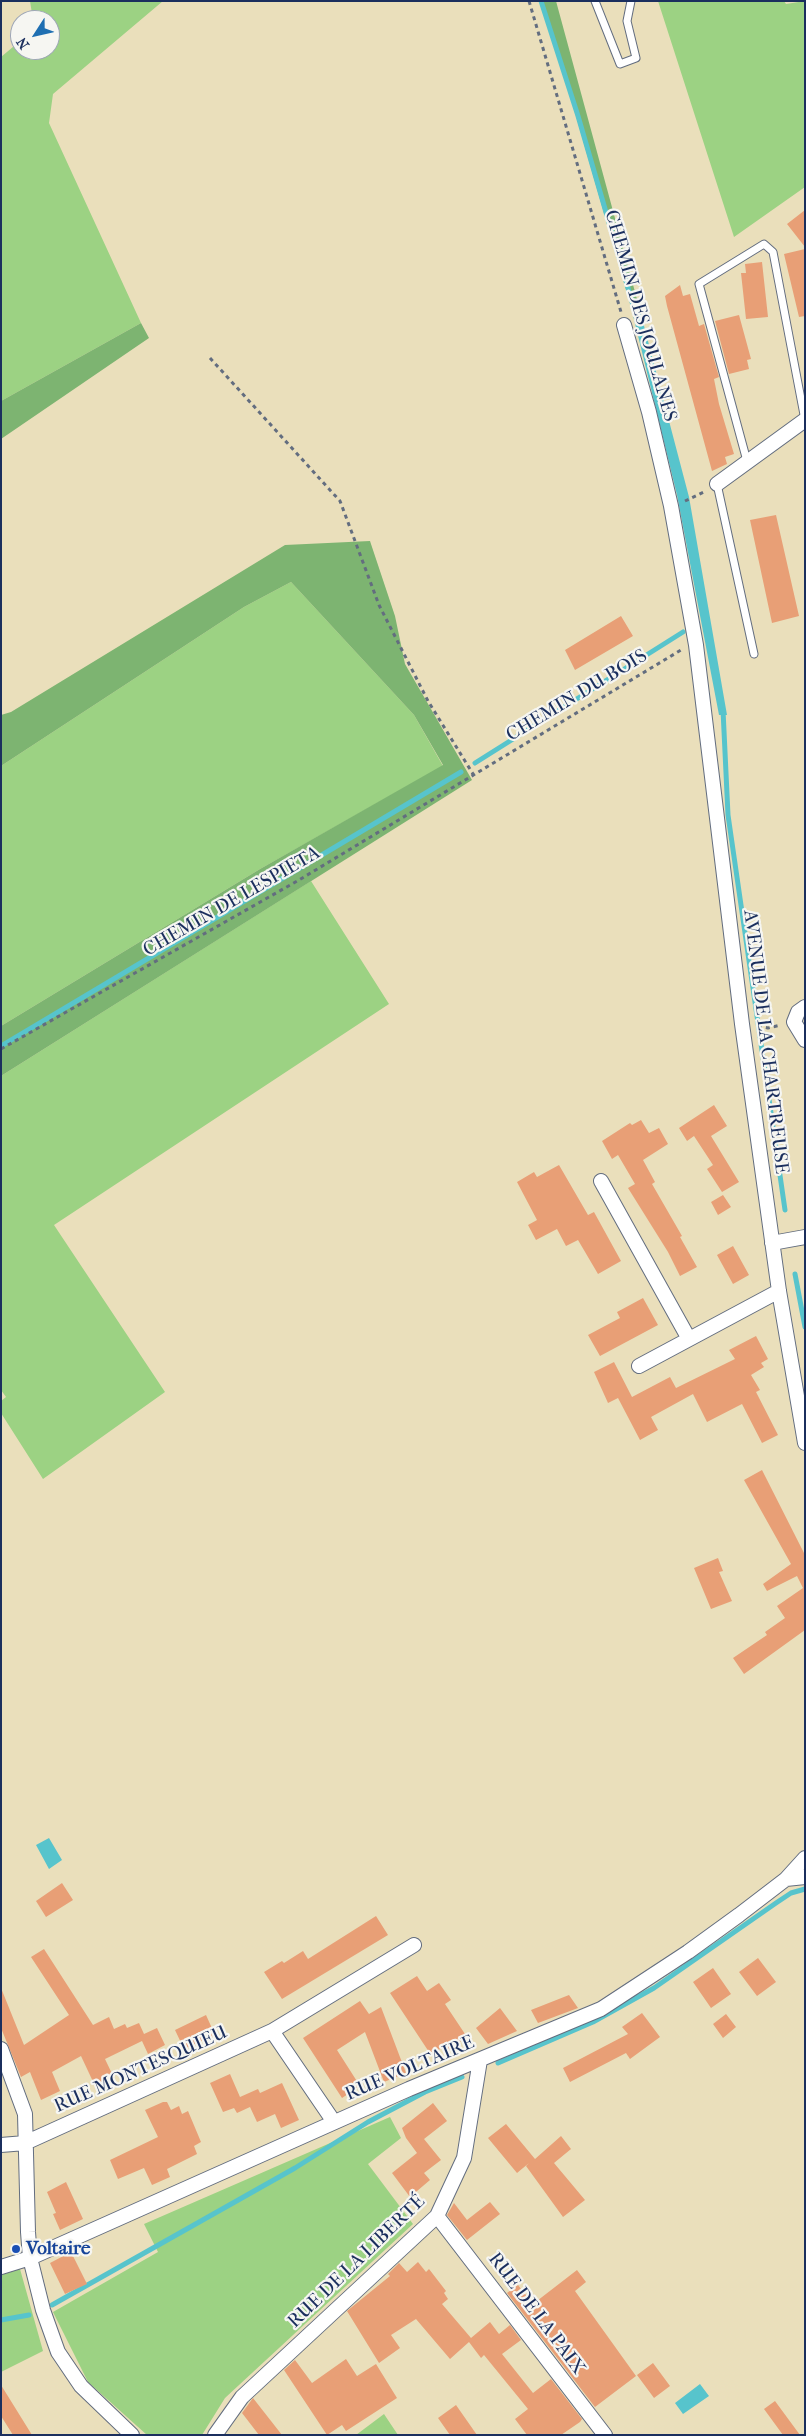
<!DOCTYPE html>
<meta charset="utf-8">
<style>
body{margin:0}
#map{position:relative;width:806px;height:2436px;overflow:hidden;background:#eadfbb;font-family:"IM FELL French Canon",serif}
canvas{display:block}
.frame{position:absolute;inset:0;border:2px solid #1b2f5e;pointer-events:none}
.north{position:absolute;left:10px;top:10px;width:50px;height:50px;box-sizing:border-box;background:#f6f6f2;border:1px solid #9ea6b7;border-radius:50%;rotate:235deg;font-size:14px;font-weight:700;line-height:20px;text-align:center;color:#1b2f5e}
.north::after{content:'';display:block;margin:auto;width:18px;height:22px;background:#1f6fb2;clip-path:polygon(50% 0,100% 100%,50% 72%,0 100%)}
</style>
<div id="map">
<canvas width="806" height="2436"></canvas>
<div class="frame"></div>
<div class="north">N</div>
</div>
<script>
const g = document.querySelector('canvas').getContext('2d');
g.lineJoin = 'round';
function paint(path, color) {
  g.fillStyle = color;
  g.fill(path, 'evenodd');
}
function stroke(path, color, width, dash) {
  g.strokeStyle = color;
  g.lineWidth = width;
  g.lineCap = dash ? 'butt' : 'round';
  g.setLineDash(dash || []);
  g.stroke(path);
}
function label(font, color, halo, rows, align = 'center') {
  g.font = font + ' "IM FELL French Canon",serif';
  g.lineWidth = 4.5;
  g.setLineDash([]);
  g.textBaseline = 'middle';
  g.strokeStyle = halo;
  g.fillStyle = color;
  for (const [text, x, y, turn = 0] of rows) {
    g.save();
    g.translate(x, y);
    g.rotate((+turn || 0) * Math.PI / 180);
    g.textAlign = isNaN(turn) ? turn : align;
    if (halo) g.strokeText(text, 0, 0);
    g.fillText(text, 0, 0);
    g.restore();
  }
}
paint(new Path2D(`
 M 30,1 L 163,1 L 53,94 L 49,123 L 141,323 L 1,401 L 1,57 L 20,41 L 20,50 L 50,50 L 50,20 L 33,20 Z
 M 658,1 L 784,1 L 786,4 L 805,1 L 805,187 L 734,237 Z
 M 291,582 L 414,715 L 443,766 L 260,869 L 1,1026 L 1,766 L 244,607 Z
 M 311,881 L 389,1004 L 54,1225 L 165,1392 L 43,1479 L 1,1413 L 1,1401 L 6,1397 L 1,1390 L 1,1076 Z
 M 390,2117 L 401,2138 L 368,2164 L 413,2224 L 225,2398 L 202,2435 L 147,2435 L 88,2382 L 53,2312 L 158,2252 L 144,2224 Z
 M 20,2269 L 43,2351 L 1,2372 L 1,2275 Z
 M 384,2414 L 398,2435 L 356,2435 Z`), '#9cd283');
paint(new Path2D(`
 M 543,1 L 556,1 L 638,303 L 631,307 Z
 M 141,323 L 149,338 L 1,439 L 1,401 Z
 M 370,541 L 395,616 L 405,664 L 472,780 L 1,1076 L 1,1026 L 260,869 L 443,765 L 414,715 L 291,582 L 244,607 L 1,766 L 1,715 L 11,712 L 285,545 Z`), '#7db471');
paint(new Path2D(`
 M 638,303 L 689,497 L 727,715 L 719,715 L 677,495 L 631,307 Z
 M 49,1838 L 62,1860 L 49,1869 L 36,1845 Z
 M 700,2384 L 709,2396 L 683,2414 L 675,2403 Z`), '#57c4cc');
stroke(new Path2D(`
 M 541,1 L 578,116 L 635,312
 M 723,710 L 728,815 L 785,1210
 M 475,763 L 683,632
 M 1,1046 L 461,772
 M 795,1274 L 805,1327
 M 498,2063 L 593,2022 L 654,1988 L 776,1903 L 791,1893 L 805,1889
 M 52,2305 L 295,2168 L 368,2122 L 425,2092 L 462,2077
 M 1,2320 L 29,2315`), '#57c4cc', 5);
paint(new Path2D(`
 M 805,210 L 805,247 L 787,224 Z
 M 805,249 L 805,316 L 799,317 L 784,254 Z
 M 762,262 L 768,317 L 746,319 L 741,273 L 746,273 L 745,264 Z
 M 680,285 L 683,296 L 690,294 L 699,326 L 704,324 L 719,377 L 714,379 L 719,404 L 734,454 L 725,457 L 727,464 L 712,471 L 667,306 L 665,296 Z
 M 739,315 L 751,359 L 747,360 L 749,369 L 729,374 L 715,321 Z
 M 776,515 L 799,616 L 772,623 L 750,520 Z
 M 621,616 L 633,636 L 575,670 L 565,650 Z
 M 714,1105 L 727,1126 L 711,1136 L 739,1182 L 722,1192 L 707,1169 L 713,1165 L 694,1136 L 687,1141 L 679,1128 Z
 M 641,1120 L 649,1133 L 659,1128 L 668,1144 L 643,1160 L 655,1182 L 652,1184 L 682,1236 L 680,1237 L 697,1267 L 680,1276 L 668,1252 L 628,1188 L 635,1184 L 618,1155 L 612,1159 L 602,1141 L 630,1123 L 632,1125 Z
 M 559,1165 L 588,1215 L 594,1212 L 621,1261 L 598,1274 L 578,1240 L 566,1246 L 557,1229 L 536,1240 L 528,1225 L 537,1220 L 517,1182 L 534,1172 L 537,1177 Z
 M 723,1195 L 731,1207 L 718,1215 L 711,1202 Z
 M 733,1246 L 749,1275 L 733,1284 L 717,1255 Z
 M 643,1298 L 658,1325 L 600,1356 L 588,1335 L 620,1318 L 617,1312 Z
 M 756,1336 L 768,1359 L 761,1363 L 764,1367 L 751,1375 L 760,1390 L 756,1392 L 778,1435 L 762,1443 L 742,1404 L 707,1422 L 693,1394 L 651,1417 L 658,1430 L 640,1440 L 618,1398 L 608,1403 L 594,1372 L 614,1362 L 632,1397 L 670,1377 L 676,1388 L 735,1359 L 729,1350 Z
 M 762,1470 L 805,1555 L 805,1630 L 744,1674 L 733,1658 L 767,1635 L 765,1632 L 785,1618 L 777,1606 L 803,1588 L 797,1576 L 767,1591 L 763,1584 L 791,1564 L 744,1480 Z
 M 718,1558 L 723,1571 L 719,1572 L 732,1601 L 711,1609 L 694,1568 Z
 M 62,1883 L 73,1900 L 46,1917 L 36,1901 Z
 M 376,1916 L 388,1935 L 282,1999 L 264,1972 L 282,1961 L 284,1963 L 303,1951 L 308,1959 Z
 M 44,1949 L 93,2025 L 109,2017 L 114,2029 L 125,2024 L 127,2028 L 139,2023 L 144,2034 L 157,2028 L 165,2045 L 148,2054 L 142,2041 L 105,2059 L 115,2080 L 96,2088 L 81,2056 L 52,2072 L 60,2091 L 41,2100 L 30,2072 L 21,2077 L 1,2028 L 1,1988 L 24,2045 L 69,2015 L 31,1957 Z
 M 758,1958 L 776,1982 L 757,1996 L 739,1972 Z
 M 713,1968 L 731,1994 L 711,2008 L 693,1982 Z
 M 417,1976 L 427,1991 L 439,1983 L 451,2000 L 445,2004 L 467,2037 L 446,2051 L 443,2047 L 431,2055 L 390,1993 Z
 M 569,1995 L 578,2008 L 538,2023 L 531,2010 Z
 M 360,2001 L 369,2014 L 381,2007 L 406,2073 L 384,2082 L 365,2032 L 337,2050 L 360,2086 L 342,2098 L 303,2038 Z
 M 500,2008 L 517,2031 L 488,2044 L 476,2028 Z
 M 642,2013 L 660,2037 L 630,2059 L 626,2053 L 570,2082 L 563,2068 L 628,2034 L 622,2027 Z
 M 726,2014 L 736,2027 L 723,2038 L 713,2024 Z
 M 206,2015 L 215,2035 L 184,2049 L 175,2030 Z
 M 230,2074 L 240,2097 L 258,2089 L 260,2093 L 282,2083 L 299,2120 L 281,2128 L 275,2114 L 257,2122 L 250,2107 L 237,2113 L 234,2108 L 223,2112 L 210,2083 Z
 M 163,2102 L 167,2102 L 171,2110 L 179,2106 L 182,2114 L 188,2111 L 201,2142 L 194,2146 L 197,2154 L 167,2169 L 170,2177 L 152,2185 L 144,2168 L 118,2179 L 110,2160 L 158,2137 L 145,2110 Z
 M 433,2103 L 447,2121 L 424,2139 L 441,2160 L 424,2173 L 430,2180 L 410,2197 L 392,2173 L 417,2153 L 406,2138 L 402,2128 Z
 M 506,2124 L 535,2159 L 561,2136 L 571,2149 L 554,2163 L 585,2200 L 563,2217 L 526,2166 L 529,2163 L 517,2173 L 488,2138 Z
 M 66,2182 L 83,2219 L 60,2230 L 53,2214 L 56,2213 L 47,2192 Z
 M 490,2202 L 500,2214 L 467,2240 L 447,2215 L 450,2210 L 454,2203 L 467,2220 Z
 M 71,2252 L 87,2284 L 65,2294 L 50,2263 Z
 M 418,2262 L 426,2272 L 429,2269 L 446,2291 L 444,2293 L 448,2299 L 442,2304 L 471,2338 L 490,2322 L 499,2334 L 510,2325 L 521,2340 L 502,2354 L 533,2393 L 551,2379 L 582,2419 L 580,2422 L 561,2435 L 527,2435 L 515,2419 L 528,2409 L 484,2355 L 481,2358 L 469,2342 L 450,2359 L 416,2319 L 391,2335 L 400,2348 L 379,2363 L 347,2311 L 390,2276 L 388,2274 L 399,2263 L 407,2272 Z
 M 577,2270 L 586,2282 L 575,2291 L 636,2376 L 595,2407 L 507,2293 L 518,2285 L 533,2304 Z
 M 346,2359 L 357,2376 L 376,2364 L 397,2398 L 346,2431 L 342,2425 L 327,2435 L 284,2370 L 295,2360 L 312,2383 Z
 M 653,2363 L 670,2386 L 654,2398 L 637,2375 Z
 M 1,2385 L 32,2435 L 13,2435 L 1,2416 Z
 M 253,2398 L 282,2435 L 259,2435 L 242,2413 Z
 M 775,2401 L 800,2435 L 783,2435 L 764,2409 Z
 M 456,2405 L 477,2435 L 450,2435 L 438,2418 Z`), '#e89f76');
const lane = new Path2D(`
 M 595,1 L 620,64 L 636,58 L 627,21 L 631,1
 M 747,461 L 699,284 L 764,244 L 773,252 L 805,420
 M 717,484 L 754,654`);
const street = new Path2D(`
 M 624,325 L 649,412 L 671,506 L 696,645 L 742,1024 L 779,1291 L 805,1443
 M 717,484 L 805,420
 M 805,1007 L 798,1012 L 794,1022 L 805,1040
 M 601,1181 L 689,1339
 M 772,1243 L 805,1237
 M 639,1366 L 779,1291
 M 786,1879 L 805,1877
 M 272,2031 L 334,2122
 M 1,2049 L 25,2114 L 28,2232 L 30,2258 L 43,2310 L 58,2352 L 81,2386 L 132,2435
 M 1,2145 L 25,2143 L 272,2031 L 414,1945
 M 437,2216 L 605,2435
 M 1,2267 L 30,2258 L 409,2089 L 601,2009 L 688,1952 L 739,1915 L 786,1879 L 805,1858
 M 215,2435 L 242,2397 L 437,2216 L 464,2158 L 480,2060`);
stroke(lane, '#636d7f', 9);
stroke(street, '#636d7f', 16);
stroke(new Path2D(`
 M 529,1 L 621,312
 M 210,358 L 340,501 L 379,605 L 428,701 L 473,774
 M 685,501 L 706,491
 M 758,1026 L 768,1028 L 781,1025
 M 1,1049 L 299,880 L 681,650`), '#636d7f', 3, [4, 4]);
stroke(lane, '#fff', 7);
stroke(street, '#fff', 14);
for (const [x, y, r, color] of [
 [16,2249,5,"#1a4fb4"]
]) {
  const dot = new Path2D();
  dot.arc(x, y, r, 0, 2 * Math.PI);
  g.fillStyle = color;
  g.fill(dot);
  stroke(dot, '#f6f6f2', 2);
}
label('19px', '#1b2f5e', '#f6f6f2', [
 ["CHEMIN DES JOULANES",640,316,74],
 ["CHEMIN DU BOIS",577,696,-31],
 ["CHEMIN DE LESPIETA",232,902,-30],
 ["AVENUE DE LA CHARTREUSE",765,1042,83],
 ["RUE VOLTAIRE",410,2069,-23],
 ["RUE MONTESQUIEU",141,2070,-24],
 ["RUE DE LA LIBERTÉ",357,2262,-44],
 ["RUE DE LA PAIX",536,2314,53]
]);
label('bold 19px', '#164399', '#f6f6f2', [
 ["Voltaire",26,2249]
], 'left');
</script>
